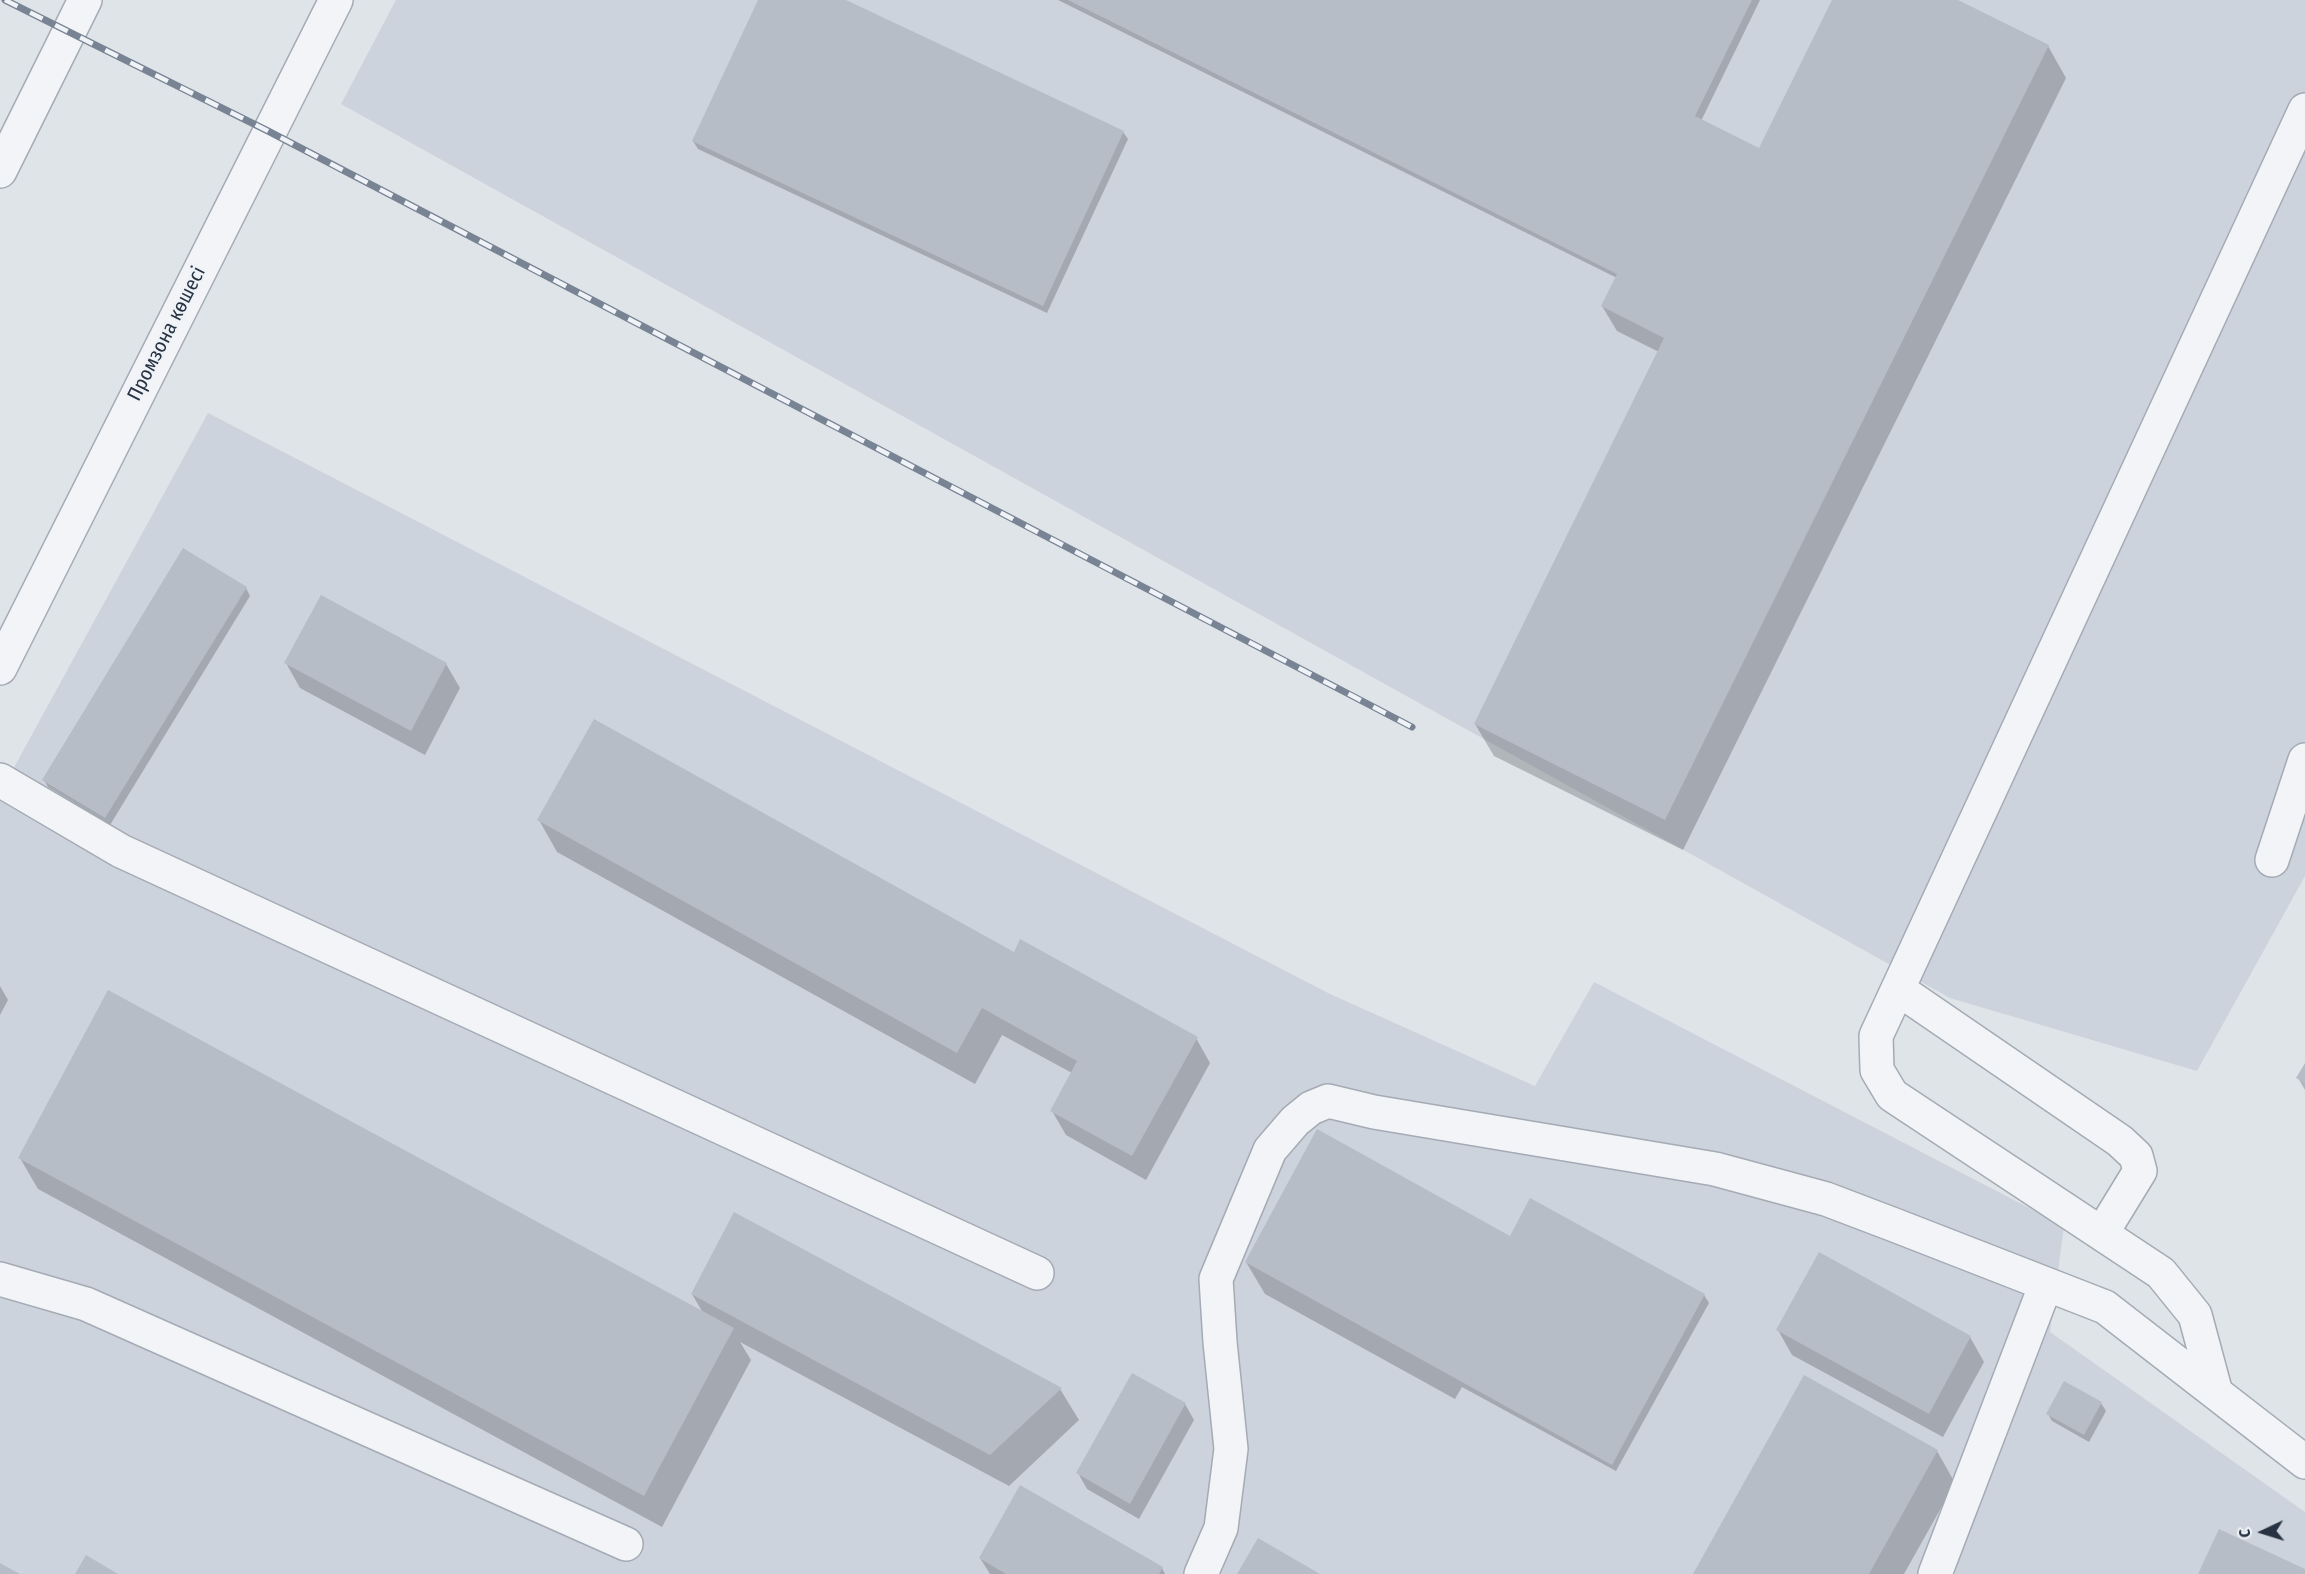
<!DOCTYPE html>
<meta charset="utf-8">
<style>
body{margin:0}
#map{position:relative;width:2305px;height:1574px;overflow:hidden;background:#dfe4e9;font-family:"Fira Sans Condensed",sans-serif}
canvas{display:block}
.north{position:absolute;left:2233px;top:1502px;width:60px;height:60px;-webkit-text-stroke:4px #eff3f7;paint-order:stroke;rotate:266deg;font-size:16px;font-weight:700;line-height:24px;text-align:center;color:#273242}
.north::after{content:'';display:block;margin:auto;width:21px;height:27px;background:#273242;clip-path:polygon(50% 0,100% 100%,50% 72%,0 100%)}
</style>
<div id="map">
<canvas width="2305" height="1574"></canvas>
<div class="north">С</div>
</div>
<script>
const g = document.querySelector('canvas').getContext('2d');
g.lineJoin = 'round';
function paint(path, color) {
  g.fillStyle = color;
  g.fill(path, 'evenodd');
}
function stroke(path, color, width, dash) {
  g.strokeStyle = color;
  g.lineWidth = width;
  g.lineCap = dash ? 'butt' : 'round';
  g.setLineDash(dash || []);
  g.stroke(path);
}
function label(font, color, halo, rows, align = 'center') {
  g.font = font + ' "Fira Sans Condensed",sans-serif';
  g.lineWidth = 5;
  g.setLineDash([]);
  g.textBaseline = 'middle';
  g.strokeStyle = halo;
  g.fillStyle = color;
  for (const [text, x, y, turn = 0] of rows) {
    g.save();
    g.translate(x, y);
    g.rotate((+turn || 0) * Math.PI / 180);
    g.textAlign = isNaN(turn) ? turn : align;
    if (halo) g.strokeText(text, 0, 0);
    g.fillText(text, 0, 0);
    g.restore();
  }
}
paint(new Path2D(`
 M 396,0 L 2305,0 L 2305,876 L 2197,1071 L 1950,998 L 341,104 Z
 M 208,413 L 1330,994 L 1535,1086 L 1594,982 L 2064,1226 L 2050,1332 L 2305,1512 L 2305,1574 L 0,1574 L 0,793 Z`), '#cdd3dc');
paint(new Path2D(`
 M 759,0 L 843,0 L 1123,132 L 1128,139 L 1047,313 L 698,149 L 693,141 Z
 M 1058,0 L 1760,0 L 1701,121 L 1760,150 L 1834,0 L 1954,0 L 2048,46 L 2066,78 L 1683,850 L 1494,756 L 1475,724 L 1659,352 L 1617,331 L 1602,306 L 1617,278 Z
 M 246,588 L 250,596 L 110,825 L 48,787 L 44,780 Z
 M 286,663 L 446,664 L 460,688 L 425,755 L 300,688 Z
 M 539,820 L 1014,954 L 1196,1038 L 1210,1063 L 1146,1180 L 1066,1135 L 1052,1111 L 1072,1073 L 1002,1035 L 975,1084 L 557,852 Z
 M 0,986 L 8,1000 L 0,1015 Z
 M 2305,1066 L 2305,1090 L 2298,1078 Z
 M 20,1158 L 703,1313 L 692,1294 L 1060,1389 L 1079,1420 L 1009,1486 L 740,1342 L 751,1360 L 662,1527 L 38,1189 Z
 M 1510,1238 L 1704,1295 L 1709,1303 L 1616,1471 L 1462,1387 L 1455,1399 L 1265,1294 L 1246,1262 Z
 M 1820,1254 L 1970,1337 L 1984,1362 L 1943,1437 L 1792,1355 L 1778,1330 Z
 M 2101,1403 L 2106,1411 L 2089,1442 L 2052,1421 L 2048,1414 Z
 M 1185,1404 L 1194,1420 L 1139,1519 L 1087,1489 L 1078,1473 Z
 M 1937,1451 L 1955,1483 L 1904,1574 L 1695,1574 Z
 M 980,1558 L 1162,1568 L 1165,1574 L 990,1574 Z`), '#0003');
paint(new Path2D(`
 M 758,0 L 846,0 L 1124,131 L 1043,306 L 692,141 Z
 M 1068,0 L 1752,0 L 1695,116 L 1759,148 L 1832,0 L 1958,0 L 2049,45 L 1665,820 L 1474,724 L 1664,338 L 1601,306 L 1617,274 Z
 M 183,548 L 247,587 L 105,818 L 42,780 Z
 M 321,595 L 447,663 L 411,731 L 284,663 Z
 M 594,719 L 1014,952 L 1020,939 L 1198,1037 L 1132,1156 L 1050,1111 L 1077,1061 L 982,1008 L 957,1053 L 537,820 Z
 M 108,990 L 734,1328 L 644,1496 L 18,1158 Z
 M 2305,1063 L 2305,1083 L 2296,1078 Z
 M 1317,1129 L 1510,1236 L 1530,1198 L 1705,1294 L 1612,1465 L 1245,1262 Z
 M 734,1212 L 1062,1388 L 990,1455 L 691,1294 Z
 M 1819,1252 L 1971,1336 L 1929,1414 L 1776,1330 Z
 M 1132,1373 L 1186,1403 L 1130,1504 L 1076,1473 Z
 M 1804,1375 L 1938,1450 L 1869,1574 L 1693,1574 Z
 M 2064,1381 L 2102,1402 L 2084,1435 L 2046,1414 Z
 M 1020,1485 L 1163,1567 L 1159,1574 L 1006,1574 L 979,1558 Z
 M 2219,1529 L 2305,1569 L 2305,1574 L 2198,1574 Z
 M 1258,1538 L 1320,1574 L 1237,1574 Z
 M 86,1555 L 118,1574 L 75,1574 Z
 M 0,1563 L 20,1574 L 0,1574 Z`), '#b6bdc7');
const minor = new Path2D(`
 M 0,171 L 85,0
 M 0,668 L 336,0
 M 0,780 L 121,851 L 1037,1273
 M 2272,860 L 2305,760
 M 1898,989 L 2120,1141 L 2136,1156 L 2140,1171 L 2102,1233
 M 0,1279 L 86,1304 L 626,1544
 M 2216,1393 L 2195,1315 L 2161,1273 L 1892,1095 L 1877,1070 L 1876,1036 L 2305,110
 M 1201,1574 L 1221,1528 L 1231,1449 L 1220,1342 L 1216,1279 L 1270,1150 L 1295,1121 L 1311,1108 L 1328,1101 L 1374,1112 L 1715,1169 L 1826,1199 L 1897,1226 L 2105,1307 L 2305,1462
 M 1935,1574 L 2046,1284`);
stroke(minor, '#a4abb4', 36);
stroke(minor, '#f2f4f7', 33);
const rail = new Path2D(`
 M 5,0 L 268,131 L 1412,727`);
stroke(rail, '#788494', 7);
stroke(rail, '#eff3f7', 4.5, [14]);
label('20px', '#273242', '#eff3f7', [
 ["Промзона көшесі",167,334,-63]
]);
</script>
